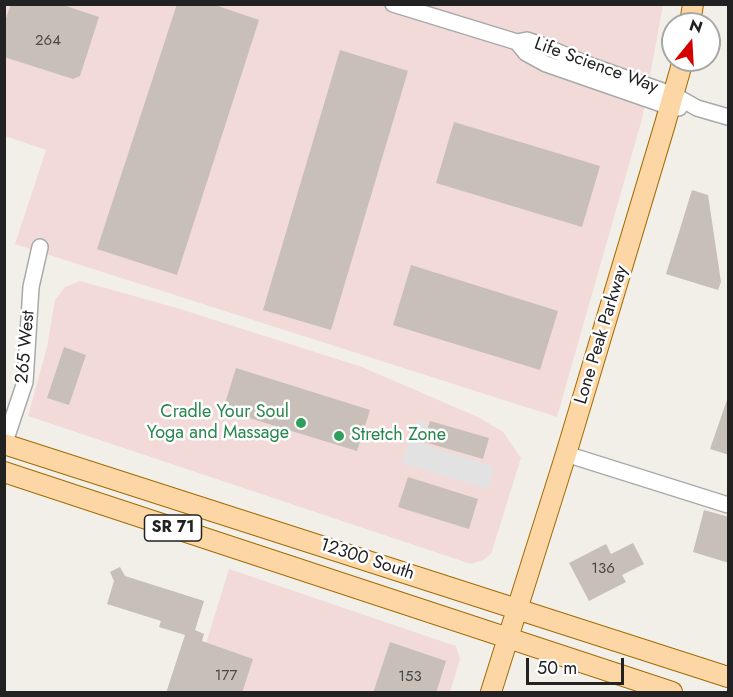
<!DOCTYPE html>
<style>
body{margin:0}
#map{position:relative;width:733px;height:697px;overflow:hidden;background:#f2efe9;font-family:Jost,sans-serif}
canvas{display:block}
.frame{position:absolute;inset:0;border:6px solid #222;pointer-events:none}
.north{position:absolute;left:661px;top:12px;width:60px;height:60px;box-sizing:border-box;background:#fff;border:2px solid #a7a7a7;border-radius:50%;rotate:18deg;font-size:16px;font-weight:700;line-height:24px;text-align:center;color:#222}
.north::after{content:'';display:block;margin:auto;width:21px;height:27px;background:#d40000;clip-path:polygon(50% 0,100% 100%,50% 72%,0 100%)}
.scale{position:absolute;left:526px;top:658px;width:98px;height:27px;box-sizing:border-box;border:3px solid #222;border-top:0;padding-left:8px;font-size:18px;line-height:21px;white-space:nowrap;color:#222;-webkit-text-stroke:4px #fff;paint-order:stroke}
</style>
<div id="map">
<canvas width="733" height="697"></canvas>
<div class="frame"></div>
<div class="north">N</div>
<div class="scale">50 m</div>
</div>
<script>
const g = document.querySelector('canvas').getContext('2d');
g.lineJoin = 'round';
function paint(path, color) {
  g.fillStyle = color;
  g.fill(path, 'evenodd');
}
function stroke(path, color, width, dash) {
  g.strokeStyle = color;
  g.lineWidth = width;
  g.lineCap = dash ? 'butt' : 'round';
  g.setLineDash(dash || []);
  g.stroke(path);
}
function label(font, color, halo, rows, align = 'center') {
  g.font = font + ' Jost,sans-serif';
  g.lineWidth = 5;
  g.setLineDash([]);
  g.textBaseline = 'middle';
  g.strokeStyle = halo;
  g.fillStyle = color;
  for (const [text, x, y, turn = 0] of rows) {
    g.save();
    g.translate(x, y);
    g.rotate((+turn || 0) * Math.PI / 180);
    g.textAlign = isNaN(turn) ? turn : align;
    if (halo) g.strokeText(text, 0, 0);
    g.fillText(text, 0, 0);
    g.restore();
  }
}
paint(new Path2D(`
 M 5,5 L 663,5 L 642,119 L 557,417 L 15,244 L 46,150 L 5,136 Z
 M 80,281 L 177,308 L 362,367 L 480,418 L 503,432 L 521,458 L 491,554 L 483,560 L 471,564 L 28,416 L 47,347 L 55,300 L 65,287 Z
 M 229,569 L 456,646 L 460,659 L 450,692 L 191,692 Z`), '#f2dad9');
paint(new Path2D(`
 M 417,420 L 428,424 L 422,444 L 495,467 L 488,489 L 401,463 Z`), '#e2e2e2');
paint(new Path2D(`
 M 11,4 L 60,4 L 99,17 L 80,76 L 73,79 L 4,57 L 4,24 Z
 M 177,4 L 212,4 L 259,20 L 177,275 L 97,249 Z
 M 340,50 L 408,71 L 331,330 L 263,310 Z
 M 454,122 L 600,166 L 582,227 L 436,183 Z
 M 692,190 L 708,195 L 721,282 L 718,290 L 666,274 Z
 M 411,265 L 558,311 L 540,370 L 393,325 Z
 M 64,347 L 86,355 L 69,405 L 47,398 Z
 M 236,368 L 370,410 L 357,451 L 223,410 Z
 M 727,400 L 729,401 L 729,455 L 710,449 Z
 M 430,421 L 489,438 L 483,459 L 424,442 Z
 M 408,477 L 478,499 L 469,529 L 398,507 Z
 M 704,510 L 729,517 L 729,563 L 693,552 Z
 M 633,543 L 644,564 L 622,575 L 626,582 L 589,601 L 569,563 L 606,544 L 611,554 Z
 M 120,567 L 125,576 L 204,601 L 195,630 L 204,634 L 202,641 L 253,659 L 242,693 L 166,693 L 185,635 L 159,627 L 161,621 L 107,604 L 114,581 L 110,572 Z
 M 390,642 L 446,661 L 436,693 L 373,693 Z`), '#c7bfb8');
const minor = new Path2D(`
 M 393,4 L 517,42 L 527,40 L 539,44 L 589,65 L 674,95 L 697,108 L 728,117
 M 517,42 L 526,53 L 546,64 L 670,107 L 679,108
 M 4,445 L 25,382 L 31,287 L 40,247
 M 566,454 L 728,505`);
const major = new Path2D(`
 M 690,24 L 693,4
 M 4,444 L 728,677
 M 4,472 L 672,692
 M 491,692 L 566,454 L 665,124 L 683,60`);
stroke(minor, '#a9a9a9', 18);
stroke(major, '#a06b00', 22);
stroke(minor, '#fff', 15);
stroke(major, '#fcd6a4', 20);
for (const [x, y, r, color] of [
 [301,423,6,"#2e9e5b"],
 [339,436,6,"#2e9e5b"]
]) {
  const dot = new Path2D();
  dot.arc(x, y, r, 0, 2 * Math.PI);
  g.fillStyle = color;
  g.fill(dot);
  stroke(dot, '#fff', 2);
}
label('15px', '#4b4948', null, [
 ["264",48,41],
 ["136",603,569],
 ["177",226,676],
 ["153",410,677]
]);
for (const [x, y, w] of [
 [173,528,57]
]) {
  const box = new Path2D();
  box.roundRect(x - w / 2, y - 13, w, 26, 4.5);
  g.fillStyle = '#fff';
  g.fill(box);
  stroke(box, '#222', 1.5);
}
label('bold 16px', '#222', null, [
 ["SR 71",173,528]
]);
label('18px', '#222', '#fff', [
 ["Life Science Way",596,66,20],
 ["Lone Peak Parkway",602,335,-73],
 ["265 West",26,347,-85],
 ["12300 South",367,560,18]
]);
label('18px', '#27864d', '#fff', [
 ["Cradle Your Soul",289,413],
 ["Yoga and Massage",289,434],
 ["Stretch Zone",351,436,"left"]
], 'right');
</script>
